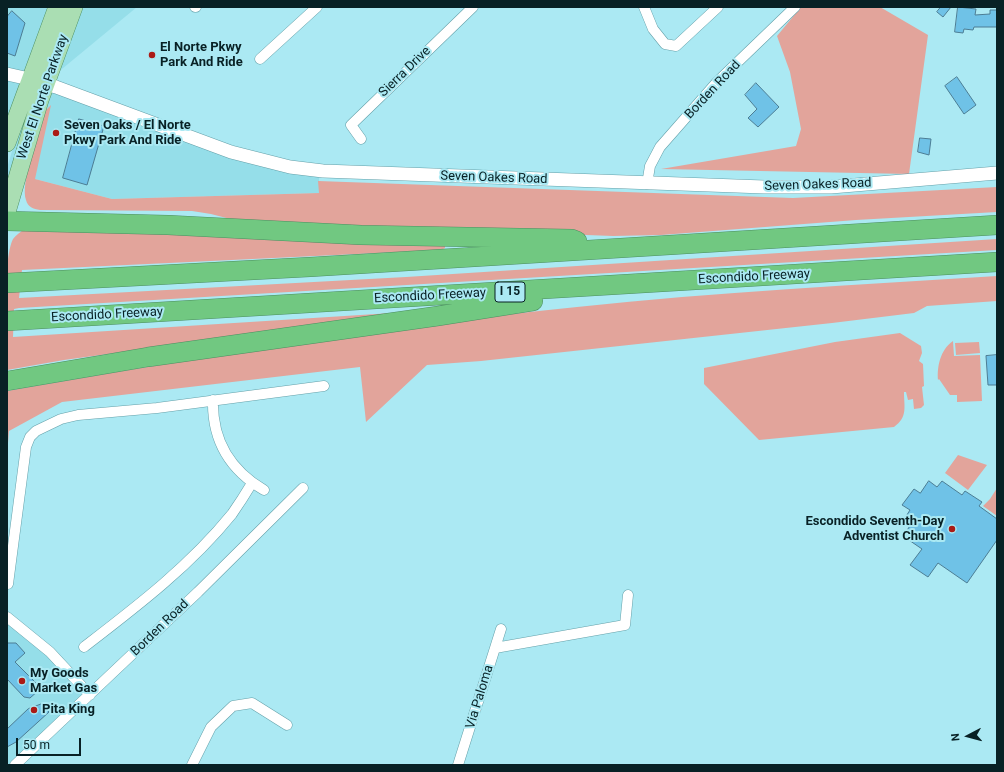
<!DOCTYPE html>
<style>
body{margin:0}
#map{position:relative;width:1004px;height:772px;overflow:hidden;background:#abe9f3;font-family:Roboto,sans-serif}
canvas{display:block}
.frame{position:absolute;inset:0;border:8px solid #082125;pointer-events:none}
.north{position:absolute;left:948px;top:716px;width:40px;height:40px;-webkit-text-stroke:3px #abe9f3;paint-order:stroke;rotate:264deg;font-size:11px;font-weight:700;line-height:16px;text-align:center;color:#082125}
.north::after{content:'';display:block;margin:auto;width:14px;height:18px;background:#082125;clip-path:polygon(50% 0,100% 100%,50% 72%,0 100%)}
.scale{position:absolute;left:16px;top:738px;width:65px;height:18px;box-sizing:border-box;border:2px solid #082125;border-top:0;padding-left:5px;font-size:12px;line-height:14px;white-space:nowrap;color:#082125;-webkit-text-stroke:3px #abe9f3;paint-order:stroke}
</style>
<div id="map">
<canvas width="1004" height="772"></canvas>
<div class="frame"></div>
<div class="north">N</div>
<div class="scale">50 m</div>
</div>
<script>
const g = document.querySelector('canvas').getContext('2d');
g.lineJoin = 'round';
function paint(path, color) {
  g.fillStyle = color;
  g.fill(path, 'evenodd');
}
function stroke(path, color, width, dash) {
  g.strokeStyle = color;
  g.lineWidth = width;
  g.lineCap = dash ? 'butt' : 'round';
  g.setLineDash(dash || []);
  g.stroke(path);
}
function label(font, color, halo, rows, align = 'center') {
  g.font = font + ' Roboto,sans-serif';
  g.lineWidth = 4;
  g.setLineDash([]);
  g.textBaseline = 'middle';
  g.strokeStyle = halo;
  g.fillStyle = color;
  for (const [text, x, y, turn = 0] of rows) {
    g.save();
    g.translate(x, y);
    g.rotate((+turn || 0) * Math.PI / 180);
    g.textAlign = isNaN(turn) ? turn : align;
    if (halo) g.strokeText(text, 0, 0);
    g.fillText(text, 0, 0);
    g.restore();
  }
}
paint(new Path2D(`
 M 7,7 L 137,7 L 45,83 L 231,152 L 319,171 L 319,193 L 112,199 L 35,179 L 7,175 L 7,168 L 13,148 L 7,147 Z
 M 7,617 L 90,695 L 15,765 L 7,765 Z`), '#95dee9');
paint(new Path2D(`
 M 801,7 L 880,7 L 928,35 L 909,174 L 661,169 L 796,146 L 801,129 L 790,72 L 777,36 Z
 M 51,105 L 35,179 L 112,199 L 319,193 L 318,181 L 793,198 L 997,187 L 997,212 L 856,220 L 661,235 L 613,236 L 242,222 L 211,214 L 192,211 L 40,210 C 33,209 28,207 26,200 C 20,184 39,130 44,112 Z
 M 25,229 L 445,243 L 445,248 L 441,250 L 22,270 L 19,298 L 406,277 L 997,239 L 997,250 L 19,308 L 14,309 L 13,337 L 392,313 L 394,315 L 64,360 L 7,370 C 7,342 2,261 13,239 C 16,235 20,232 25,229 Z
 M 997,276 L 997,301 L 927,306 L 914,313 L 832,323 L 481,361 L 427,365 L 366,422 L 360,367 L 62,402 L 9,431 L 7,455 L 7,391 C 196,358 386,326 577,307 C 717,292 857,285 997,276 Z
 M 900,333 L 921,346 L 922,353 L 919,361 L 923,364 L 924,386 L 922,387 L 924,405 L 921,408 L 914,409 L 913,399 L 908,400 L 906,392 L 904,392 C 904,407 908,417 894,427 L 759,440 L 704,384 L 704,368 L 835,342 Z
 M 953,341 L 954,356 L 980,355 L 982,401 L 957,402 L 957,395 L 950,395 L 939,379 L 938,380 C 937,367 940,350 953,341 Z
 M 979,342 L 980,353 L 956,355 L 955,343 Z
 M 958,455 L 987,465 L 968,490 L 945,473 Z
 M 997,488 L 997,516 L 983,506 L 990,499 Z`), '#e2a49b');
const building = new Path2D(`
 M 941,7 L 951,7 L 943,17 L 937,12 Z
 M 958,7 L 976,9 L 975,15 L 990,14 L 990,10 L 997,10 L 997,27 L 974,27 L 973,30 L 964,29 L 963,33 L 955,32 Z
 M 12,11 L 25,23 L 15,56 L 7,53 L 7,17 Z
 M 957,77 L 976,105 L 964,114 L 945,86 Z
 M 756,83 L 779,107 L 758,127 L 748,118 L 757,109 L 745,95 Z
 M 79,119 L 104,126 L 87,185 L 63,178 Z
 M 920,138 L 931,139 L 929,155 L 918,152 Z
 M 997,355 L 997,385 L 988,385 L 986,356 Z
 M 929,481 L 937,487 L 942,481 L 962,495 L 965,491 L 982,502 L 979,506 L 997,519 L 997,540 L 967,583 L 938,563 L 928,577 L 910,565 L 922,549 L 903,536 L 912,523 L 905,518 L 910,510 L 902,505 L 914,489 L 920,493 Z
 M 7,643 L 16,643 L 25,653 L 15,662 L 37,684 L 39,690 L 30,698 L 24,697 L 7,679 Z
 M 42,704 L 49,712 L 16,742 L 7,747 L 7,729 L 28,709 Z`);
paint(building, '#6fc2e7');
stroke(building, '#4c7d94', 1);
const minor = new Path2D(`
 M 195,7 L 196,7
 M 644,7 L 653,29 L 665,44 L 676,46 L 718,7
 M 260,59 L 317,7
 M 361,139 L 351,125 L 473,7
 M 647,184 L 650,166 L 660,147 L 717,82 L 795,7
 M 213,400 C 212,440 230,470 264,490
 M 8,584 L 26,447 L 30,437 L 36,431 L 61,419 L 78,415 L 157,408 L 324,386
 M 7,617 L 50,652 L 90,695
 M 84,647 C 136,607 190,566 232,514 C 239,504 246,493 252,483
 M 495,648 L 625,625 L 628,595
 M 15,765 L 198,592 L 303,488
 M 192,765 L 211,727 L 233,706 L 252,703 L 287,725
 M 458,765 L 501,629`);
const tertiary = new Path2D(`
 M 7,74 L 38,81 L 56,87 L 231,152 L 290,167 L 323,171 L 764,187 L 831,187 L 997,173`);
const primary = new Path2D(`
 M 7,143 L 57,7
 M 7,212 L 40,100 L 74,7`);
const motorway = new Path2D(`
 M 7,221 L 168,225 L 361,235 L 572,239 L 577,241
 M 7,283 L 310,267 L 997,225
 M 7,321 L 997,262
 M 7,381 L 148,357 L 438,316 L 533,301`);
stroke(minor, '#64a0a9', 11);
stroke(tertiary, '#64a0a9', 14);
stroke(primary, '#4c8e61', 18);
stroke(motorway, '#4c8e61', 20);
stroke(minor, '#fff', 10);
stroke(tertiary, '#fff', 13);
stroke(primary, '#aadeb3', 17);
stroke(motorway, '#71c881', 19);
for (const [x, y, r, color] of [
 [152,55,4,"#ab1a16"],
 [56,133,4,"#ab1a16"],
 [952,529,4,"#ab1a16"],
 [22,681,4,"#ab1a16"],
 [34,710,4,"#ab1a16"]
]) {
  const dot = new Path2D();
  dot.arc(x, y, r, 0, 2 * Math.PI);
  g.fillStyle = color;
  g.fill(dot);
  stroke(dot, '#abe9f3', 1.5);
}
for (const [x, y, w] of [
 [510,292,30]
]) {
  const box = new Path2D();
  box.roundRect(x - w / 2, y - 10, w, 20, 3);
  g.fillStyle = '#abe9f3';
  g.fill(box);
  stroke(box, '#082125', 1);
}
label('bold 12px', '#082125', null, [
 ["I 15",510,292]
]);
label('bold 13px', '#082125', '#abe9f3', [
 ["El Norte Pkwy",160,48],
 ["Park And Ride",160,63],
 ["Seven Oaks / El Norte",64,126],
 ["Pkwy Park And Ride",64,141],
 ["Escondido Seventh-Day",944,522,"right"],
 ["Adventist Church",944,537,"right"],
 ["My Goods",30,674],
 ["Market Gas",30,689],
 ["Pita King",42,710]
], 'left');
label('13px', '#082125', '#abe9f3', [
 ["Sierra Drive",405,72,-44],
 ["Borden Road",713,90,-47],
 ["West El Norte Parkway",43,97,-71],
 ["Seven Oakes Road",494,178,2],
 ["Seven Oakes Road",818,185,-2],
 ["Escondido Freeway",754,277,-3],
 ["Escondido Freeway",430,296,-3],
 ["Escondido Freeway",107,315,-3],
 ["Borden Road",160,628,-44],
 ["Via Paloma",480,697,-73]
]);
</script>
